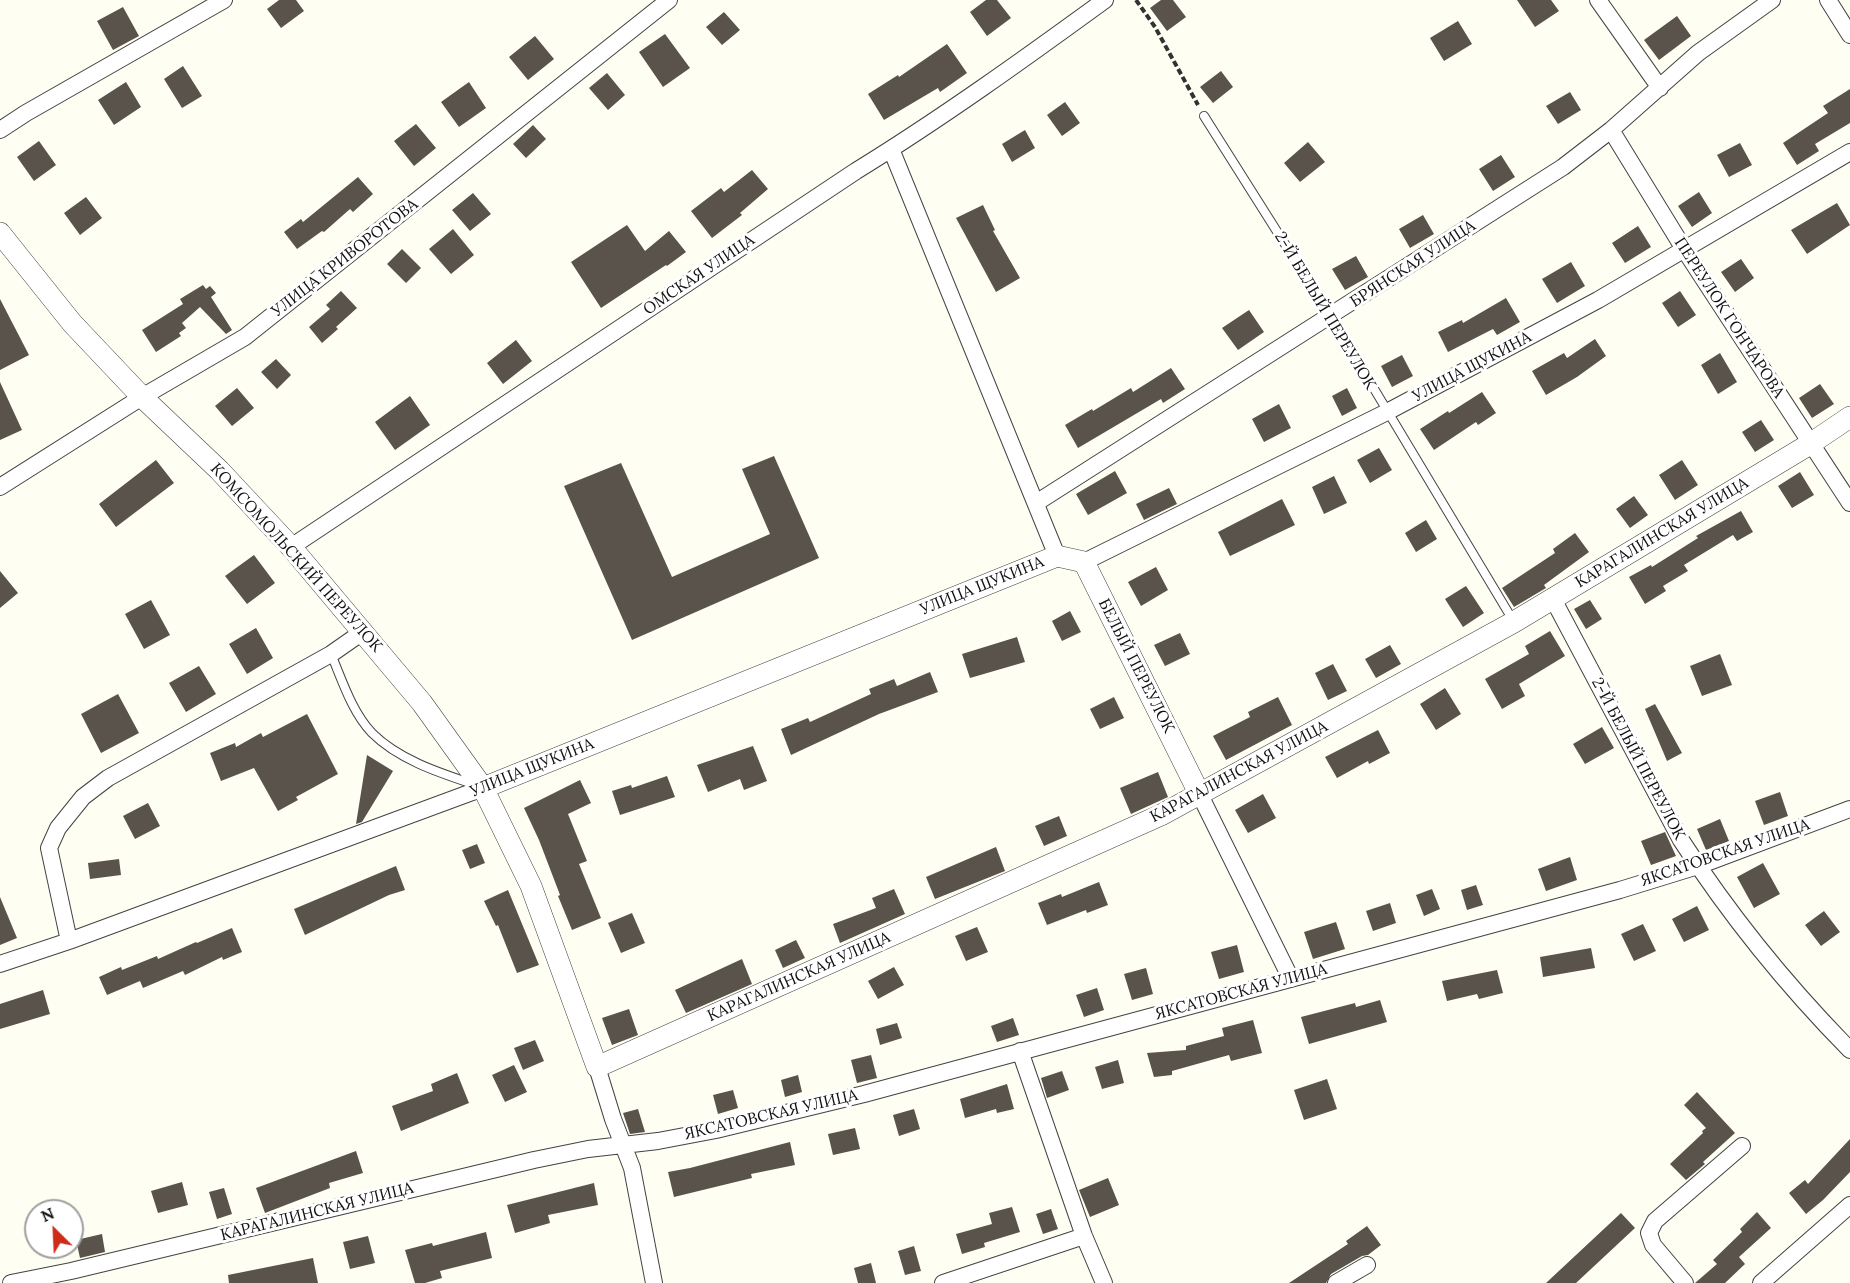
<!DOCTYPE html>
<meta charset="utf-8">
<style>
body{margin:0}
#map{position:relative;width:1850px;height:1283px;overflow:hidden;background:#fffef2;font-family:Lora,serif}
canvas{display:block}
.north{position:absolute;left:24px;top:1199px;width:60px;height:60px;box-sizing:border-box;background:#fff;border:2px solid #9f9f9f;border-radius:50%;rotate:336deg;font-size:16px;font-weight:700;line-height:24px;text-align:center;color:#101010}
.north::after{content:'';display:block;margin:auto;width:21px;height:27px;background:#cf2c18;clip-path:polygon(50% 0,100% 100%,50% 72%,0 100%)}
</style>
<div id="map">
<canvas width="1850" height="1283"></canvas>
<div class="north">N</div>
</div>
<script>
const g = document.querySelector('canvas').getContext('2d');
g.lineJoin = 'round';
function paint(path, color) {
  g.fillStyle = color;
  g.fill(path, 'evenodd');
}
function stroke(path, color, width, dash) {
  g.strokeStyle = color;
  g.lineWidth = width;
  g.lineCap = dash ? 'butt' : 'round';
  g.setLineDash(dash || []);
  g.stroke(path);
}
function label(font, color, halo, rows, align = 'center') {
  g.font = font + ' Lora,serif';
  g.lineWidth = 6;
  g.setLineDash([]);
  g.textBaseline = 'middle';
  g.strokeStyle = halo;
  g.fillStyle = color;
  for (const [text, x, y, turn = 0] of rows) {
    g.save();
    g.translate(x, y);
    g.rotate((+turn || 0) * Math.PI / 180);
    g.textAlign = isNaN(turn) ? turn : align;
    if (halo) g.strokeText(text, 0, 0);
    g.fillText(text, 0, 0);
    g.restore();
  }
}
paint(new Path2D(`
 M 279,0 L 296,0 L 304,11 L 281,28 L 267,9 Z
 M 986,0 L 997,0 L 1011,18 L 987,36 L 970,12 Z
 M 1161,0 L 1173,0 L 1186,17 L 1167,31 L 1150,8 Z
 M 1517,0 L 1551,0 L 1559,11 L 1535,27 Z
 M 123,7 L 139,36 L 113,50 L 97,21 Z
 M 724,12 L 740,30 L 722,45 L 706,27 Z
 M 1677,16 L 1691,36 L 1659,60 L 1644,40 Z
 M 1458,21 L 1472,44 L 1444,61 L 1430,38 Z
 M 665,34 L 690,68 L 663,87 L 639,52 Z
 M 535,36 L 554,59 L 528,80 L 509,57 Z
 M 947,44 L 967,73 L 940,92 L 938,88 L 884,120 L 868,94 L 898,75 L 899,77 Z
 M 183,66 L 202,96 L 182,108 L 164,79 Z
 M 1221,71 L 1233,87 L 1213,103 L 1200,87 Z
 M 607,73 L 625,95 L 608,110 L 589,88 Z
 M 126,82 L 141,107 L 114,125 L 98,100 Z
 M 469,82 L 486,108 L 459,127 L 441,102 Z
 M 1850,89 L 1850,123 L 1815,144 L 1819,151 L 1797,165 L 1783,143 L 1828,113 L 1823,106 Z
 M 1570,92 L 1581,110 L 1558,124 L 1546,106 Z
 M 1065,102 L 1080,123 L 1062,136 L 1047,115 Z
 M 416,124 L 436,148 L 414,166 L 394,141 Z
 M 533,125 L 546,139 L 526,158 L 513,144 Z
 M 1025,130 L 1035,148 L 1012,162 L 1002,144 Z
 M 39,141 L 56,165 L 34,181 L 17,157 Z
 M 1308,142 L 1325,162 L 1300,182 L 1284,163 Z
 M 1740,143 L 1752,165 L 1729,177 L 1717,155 Z
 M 1501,155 L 1515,177 L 1493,191 L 1479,169 Z
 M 752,170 L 768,189 L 740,213 L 742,215 L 712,238 L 691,211 L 721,188 L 724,192 Z
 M 358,177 L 373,194 L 353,212 L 350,209 L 324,232 L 322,231 L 297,249 L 284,232 L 301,219 L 303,222 Z
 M 1699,192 L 1712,213 L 1692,227 L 1678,206 Z
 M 473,193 L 491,214 L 470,231 L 452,210 Z
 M 86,197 L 102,218 L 80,235 L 64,213 Z
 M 1837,203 L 1850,225 L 1807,254 L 1791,230 Z
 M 983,205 L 995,230 L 993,231 L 1020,278 L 996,292 L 956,218 Z
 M 1423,215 L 1434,234 L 1410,248 L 1399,229 Z
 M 627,225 L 645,251 L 669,231 L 686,252 L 667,266 L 666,265 L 601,308 L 571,262 Z
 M 1638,226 L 1651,247 L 1625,263 L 1612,243 Z
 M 453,229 L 474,255 L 451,274 L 429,249 Z
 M 402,249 L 421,268 L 406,283 L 387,264 Z
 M 1356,256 L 1368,277 L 1345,290 L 1332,269 Z
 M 1741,259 L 1754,278 L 1735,292 L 1721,272 Z
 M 1571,262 L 1585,286 L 1557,303 L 1542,279 Z
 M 203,285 L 206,289 L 210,286 L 216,293 L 211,297 L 232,330 L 226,334 L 200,307 L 182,323 L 186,328 L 179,333 L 181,336 L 156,352 L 142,330 L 183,304 L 180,299 Z
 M 341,291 L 357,308 L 336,327 L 338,329 L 322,343 L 309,327 L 330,309 L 326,305 Z
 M 1680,291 L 1696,315 L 1678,327 L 1662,303 Z
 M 1506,298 L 1520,322 L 1497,335 L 1493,329 L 1448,352 L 1438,332 L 1462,320 L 1463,323 Z
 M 0,299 L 29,355 L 0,370 Z
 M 1249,310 L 1264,332 L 1238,350 L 1222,328 Z
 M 1595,339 L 1606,356 L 1577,377 L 1546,395 L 1532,371 L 1564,353 L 1567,358 Z
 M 516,340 L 532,361 L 503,384 L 487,363 Z
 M 1720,353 L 1737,382 L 1718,394 L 1701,365 Z
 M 1402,355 L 1413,376 L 1392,387 L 1381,366 Z
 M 276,359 L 291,375 L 277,389 L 261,372 Z
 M 1171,368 L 1185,389 L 1163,403 L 1161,399 L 1078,448 L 1065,425 L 1092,409 L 1093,411 L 1131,388 L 1133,392 Z
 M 0,382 L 22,430 L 0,440 Z
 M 1820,384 L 1834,404 L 1812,418 L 1799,398 Z
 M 237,388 L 254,408 L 232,426 L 215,406 Z
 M 1347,388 L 1357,408 L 1342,416 L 1332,396 Z
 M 1482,392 L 1496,413 L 1478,425 L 1476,422 L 1434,450 L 1420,429 L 1448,411 L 1449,413 Z
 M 410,396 L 430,425 L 395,450 L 375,422 Z
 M 1279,404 L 1291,428 L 1264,442 L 1252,419 Z
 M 1761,420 L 1774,440 L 1755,452 L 1742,432 Z
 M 1379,448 L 1392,470 L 1370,483 L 1357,460 Z
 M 774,456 L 819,558 L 632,640 L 564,486 L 621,463 L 672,577 L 770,534 L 742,469 Z
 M 156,460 L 174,483 L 116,527 L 99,504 Z
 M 1682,460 L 1698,485 L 1675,500 L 1659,475 Z
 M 1115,471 L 1127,493 L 1088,515 L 1076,494 Z
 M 1800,472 L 1814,495 L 1792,508 L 1778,486 Z
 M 1334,476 L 1347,503 L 1324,514 L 1312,487 Z
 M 1169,488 L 1177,504 L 1144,520 L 1136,504 Z
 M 1634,496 L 1648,515 L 1630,528 L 1616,509 Z
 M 1282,499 L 1295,525 L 1230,556 L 1218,532 Z
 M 1741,511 L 1753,532 L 1737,541 L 1733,535 L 1684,565 L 1688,571 L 1663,586 L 1666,591 L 1645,604 L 1629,577 L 1651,565 L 1652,567 L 1698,538 L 1696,536 Z
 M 1426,520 L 1437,539 L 1416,552 L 1405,533 Z
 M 1575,533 L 1589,552 L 1544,585 L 1546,588 L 1514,607 L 1502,588 L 1555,553 L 1553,549 Z
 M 254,555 L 275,583 L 247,604 L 225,576 Z
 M 1156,567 L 1168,590 L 1141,606 L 1128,582 Z
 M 0,571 L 18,593 L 0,608 Z
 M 1466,586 L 1484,613 L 1463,627 L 1445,599 Z
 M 151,600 L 170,635 L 144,649 L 125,614 Z
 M 1590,600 L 1602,619 L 1586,629 L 1574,609 Z
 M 1070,611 L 1081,632 L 1062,641 L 1052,621 Z
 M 256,628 L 273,658 L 247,674 L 229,644 Z
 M 1550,631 L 1565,656 L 1519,684 L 1525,696 L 1502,709 L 1485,679 L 1529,654 L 1525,646 Z
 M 1180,633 L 1190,654 L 1165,666 L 1154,645 Z
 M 1017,637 L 1025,662 L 970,678 L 962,654 Z
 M 1390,645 L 1401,664 L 1376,678 L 1365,659 Z
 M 1720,654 L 1732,685 L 1702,696 L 1690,666 Z
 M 1333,664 L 1347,691 L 1328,700 L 1315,673 Z
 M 199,666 L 216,694 L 186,712 L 169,683 Z
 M 930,672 L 938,692 L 879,714 L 791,755 L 781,729 L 808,718 L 810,722 L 871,694 L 869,689 L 894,679 L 897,686 Z
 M 1445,688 L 1461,714 L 1436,730 L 1420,704 Z
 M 118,694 L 139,733 L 101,753 L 81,714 Z
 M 1114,697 L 1124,718 L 1100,729 L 1090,709 Z
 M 1278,697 L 1292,725 L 1226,760 L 1213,736 L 1250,717 L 1248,712 Z
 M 1655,704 L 1682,753 L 1667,761 L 1645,709 Z
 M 307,714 L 338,774 L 296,797 L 298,800 L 278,811 L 254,768 L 221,781 L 210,753 L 235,743 L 236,747 L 261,733 L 263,737 Z
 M 1602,727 L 1614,748 L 1585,764 L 1573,744 Z
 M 1378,730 L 1390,753 L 1369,764 L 1368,761 L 1337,778 L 1325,757 Z
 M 753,746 L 767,781 L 744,790 L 740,779 L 708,792 L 697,765 Z
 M 367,755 L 393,771 L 362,822 L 356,824 Z
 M 1158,772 L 1168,797 L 1131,814 L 1120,788 Z
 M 667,776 L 675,797 L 620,815 L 612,791 L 631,785 L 632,788 Z
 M 580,780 L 591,803 L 568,814 L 587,861 L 579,864 L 601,918 L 572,930 L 558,896 L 560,895 L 539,840 L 524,808 Z
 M 1780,792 L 1788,816 L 1764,825 L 1755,801 Z
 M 1263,794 L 1276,818 L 1248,833 L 1235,810 Z
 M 148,803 L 160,826 L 135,839 L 123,816 Z
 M 1059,816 L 1067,836 L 1044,846 L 1035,826 Z
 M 1720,819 L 1729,841 L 1706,850 L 1697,829 Z
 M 1665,832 L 1676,856 L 1651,865 L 1641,841 Z
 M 477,844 L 485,863 L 470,869 L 462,850 Z
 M 996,847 L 1005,871 L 935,899 L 926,877 Z
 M 1570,857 L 1577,880 L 1546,891 L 1538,869 Z
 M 119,859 L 121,875 L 90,879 L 88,863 Z
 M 1763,863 L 1780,894 L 1754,908 L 1737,877 Z
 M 396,866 L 405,890 L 389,895 L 305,935 L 294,909 Z
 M 1099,882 L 1108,905 L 1087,913 L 1086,910 L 1047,925 L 1038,903 L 1061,894 L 1062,897 Z
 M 1476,885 L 1483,905 L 1467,910 L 1461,890 Z
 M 894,889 L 905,914 L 840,943 L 833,924 L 876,908 L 872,898 Z
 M 1432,889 L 1440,909 L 1424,916 L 1416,895 Z
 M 508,890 L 539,965 L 517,973 L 498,925 L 496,926 L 484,901 Z
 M 0,897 L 17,938 L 0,945 Z
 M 1390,903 L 1396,923 L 1373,931 L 1366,911 Z
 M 1697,906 L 1709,930 L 1684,942 L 1672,919 Z
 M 1824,911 L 1840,932 L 1821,946 L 1805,925 Z
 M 632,913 L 645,943 L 621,953 L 608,923 Z
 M 1336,922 L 1345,949 L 1313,959 L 1304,932 Z
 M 1643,924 L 1656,951 L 1634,961 L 1621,934 Z
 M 977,927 L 988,952 L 966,961 L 955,936 Z
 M 232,928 L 242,952 L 223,960 L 222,957 L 185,975 L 183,971 L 143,988 L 140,981 L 107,995 L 99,977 L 121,967 L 122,970 L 157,956 L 158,959 L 196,942 L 197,943 Z
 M 796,940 L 805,958 L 783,968 L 775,950 Z
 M 1237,945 L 1244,972 L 1219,979 L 1211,952 Z
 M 1591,948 L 1595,968 L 1543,977 L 1540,957 Z
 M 742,959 L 752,984 L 686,1013 L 675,990 Z
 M 894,967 L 904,985 L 878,999 L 868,981 Z
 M 1146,968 L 1153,994 L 1132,1000 L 1124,974 Z
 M 1497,970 L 1503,993 L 1479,999 L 1477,994 L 1447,1001 L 1442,981 Z
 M 1097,988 L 1104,1010 L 1084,1017 L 1076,995 Z
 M 43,990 L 50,1014 L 0,1029 L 0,1004 Z
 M 1380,1000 L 1387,1022 L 1309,1044 L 1301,1017 L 1355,1003 L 1356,1007 Z
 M 629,1009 L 638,1035 L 612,1045 L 602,1018 Z
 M 1013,1018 L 1019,1035 L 997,1042 L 991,1026 Z
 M 1253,1020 L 1262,1053 L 1231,1061 L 1229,1055 L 1172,1071 L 1172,1075 L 1154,1077 L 1147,1053 L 1186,1050 L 1186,1046 L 1224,1036 L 1222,1028 Z
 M 897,1023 L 902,1038 L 880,1045 L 876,1029 Z
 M 535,1040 L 544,1061 L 523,1070 L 514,1048 Z
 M 871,1055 L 877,1078 L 857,1083 L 851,1060 Z
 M 1118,1060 L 1124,1083 L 1102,1089 L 1095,1067 Z
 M 514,1065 L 527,1092 L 505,1102 L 492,1075 Z
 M 1062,1071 L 1069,1090 L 1047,1098 L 1041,1078 Z
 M 457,1073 L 469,1103 L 401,1131 L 392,1106 L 433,1091 L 431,1084 Z
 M 798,1075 L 802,1092 L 785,1097 L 781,1080 Z
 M 1327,1079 L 1337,1109 L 1304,1120 L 1294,1090 Z
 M 1007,1084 L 1014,1109 L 997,1113 L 996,1109 L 965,1118 L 960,1099 Z
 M 733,1090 L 738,1108 L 718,1114 L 713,1095 Z
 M 1697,1092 L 1735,1133 L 1703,1162 L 1705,1164 L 1686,1180 L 1670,1164 L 1703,1133 L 1702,1131 L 1706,1128 L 1684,1105 Z
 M 638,1109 L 645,1132 L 630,1134 L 623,1113 Z
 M 914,1109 L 920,1129 L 899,1136 L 893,1115 Z
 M 855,1128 L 860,1149 L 833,1155 L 828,1134 Z
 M 1850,1139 L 1850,1172 L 1823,1200 L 1806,1214 L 1789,1193 L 1805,1180 L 1808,1184 Z
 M 790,1142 L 795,1165 L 751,1174 L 752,1178 L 674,1197 L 668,1172 L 690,1168 Z
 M 356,1151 L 363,1173 L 329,1183 L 330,1188 L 265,1213 L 256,1188 Z
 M 1108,1178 L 1119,1205 L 1090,1217 L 1079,1190 Z
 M 182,1182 L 188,1205 L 158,1213 L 151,1191 Z
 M 594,1183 L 598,1205 L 548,1215 L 550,1223 L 515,1233 L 507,1205 Z
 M 224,1188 L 232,1214 L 217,1219 L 209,1192 Z
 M 1012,1207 L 1020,1232 L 984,1243 L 985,1247 L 962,1254 L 956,1234 L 992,1224 L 989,1213 Z
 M 1051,1209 L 1058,1229 L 1043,1234 L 1036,1214 Z
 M 1757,1212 L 1771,1228 L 1739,1257 L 1745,1264 L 1725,1283 L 1695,1283 L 1717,1264 L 1713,1260 L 1742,1232 L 1740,1229 Z
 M 1621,1213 L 1635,1228 L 1576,1283 L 1546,1283 Z
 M 1367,1226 L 1381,1245 L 1368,1255 L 1362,1256 L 1331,1274 L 1326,1283 L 1289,1283 L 1348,1244 L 1346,1241 Z
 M 486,1232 L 492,1258 L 440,1271 L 442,1278 L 425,1283 L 415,1283 L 405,1250 L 432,1243 L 433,1246 Z
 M 102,1234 L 105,1252 L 80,1258 L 76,1240 Z
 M 368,1236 L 375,1263 L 350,1269 L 343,1242 Z
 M 914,1246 L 921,1271 L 905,1275 L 898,1251 Z
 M 313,1258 L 318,1283 L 229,1283 L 228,1275 Z
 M 871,1263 L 876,1283 L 858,1283 L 854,1268 Z`), '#5a534b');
const service = new Path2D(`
 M 1204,116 L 1331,317 L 1514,622
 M 331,654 C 342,680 352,712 372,733 C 399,760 440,773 476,785`);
const minor = new Path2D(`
 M 1598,0 L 1660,88
 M 1828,0 L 1850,35
 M 0,130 L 26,113 L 224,0
 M 1611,130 L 1684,249 L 1850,503
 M 891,149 L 1057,556
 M 0,487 L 142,397 L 245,337 L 669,0
 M 1036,503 L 1563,167 L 1611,130 L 1698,53 L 1772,0
 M 291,547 L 856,171 C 942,118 1024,59 1105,0
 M 1084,562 L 1387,412 L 1598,300 L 1850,152
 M 1553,599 L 1681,840 C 1729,914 1788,987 1850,1050
 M 1200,795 L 1291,979
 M 69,941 L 49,848 L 58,828 L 83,797 L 108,778 L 331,654 L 364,631
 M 0,964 L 69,941 L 483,788
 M 1020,1051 L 1084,1236 L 1104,1283
 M 597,1067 L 613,1119 L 632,1168 L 654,1283
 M 11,1283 L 71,1271 L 534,1160 L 588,1149 L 658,1141 L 716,1130 L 864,1094 L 1620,890 L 1698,866 L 1850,809
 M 943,1283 L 1084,1236
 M 1336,1283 L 1367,1265
 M 1685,1283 L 1653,1245 L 1649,1233 L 1655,1221 L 1742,1146
 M 1761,1283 L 1850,1205`);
const tertiary = new Path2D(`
 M 0,233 L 72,323 L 142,397 L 219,470 L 291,547 L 422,703 L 483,788 L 531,886 L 597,1067 L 1161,815 L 1514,622 L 1810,444 L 1850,417
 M 483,788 L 1057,556 L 1084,562 L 1200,795`);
stroke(service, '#434343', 10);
stroke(minor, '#434343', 18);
stroke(tertiary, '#434343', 22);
stroke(new Path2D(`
 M 1136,0 L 1155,27 L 1198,105`), '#323232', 4, [6, 3]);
stroke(service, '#fff', 8);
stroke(minor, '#fff', 16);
stroke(tertiary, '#fff', 21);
label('16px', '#101010', '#fff', [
 ["УЛИЦА КРИВОРОТОВА",345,258,-38],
 ["БРЯНСКАЯ УЛИЦА",1413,264,-33],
 ["ОМСКАЯ УЛИЦА",699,275,-34],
 ["2-Й БЕЛЫЙ ПЕРЕУЛОК",1325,311,59],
 ["ПЕРЕУЛОК ГОНЧАРОВА",1729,318,57],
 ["УЛИЦА ЩУКИНА",1472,367,-28],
 ["КАРАГАЛИНСКАЯ УЛИЦА",1662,533,-31],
 ["КОМСОМОЛЬСКИЙ ПЕРЕУЛОК",296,558,48],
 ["УЛИЦА ЩУКИНА",982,586,-22],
 ["БЕЛЫЙ ПЕРЕУЛОК",1136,666,63],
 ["2-Й БЕЛЫЙ ПЕРЕУЛОК",1638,759,62],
 ["УЛИЦА ЩУКИНА",532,768,-22],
 ["КАРАГАЛИНСКАЯ УЛИЦА",1239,772,-28],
 ["ЯКСАТОВСКАЯ УЛИЦА",1725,853,-19],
 ["КАРАГАЛИНСКАЯ УЛИЦА",799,977,-24],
 ["ЯКСАТОВСКАЯ УЛИЦА",1241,992,-15],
 ["ЯКСАТОВСКАЯ УЛИЦА",771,1115,-13],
 ["КАРАГАЛИНСКАЯ УЛИЦА",317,1212,-14]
]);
</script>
